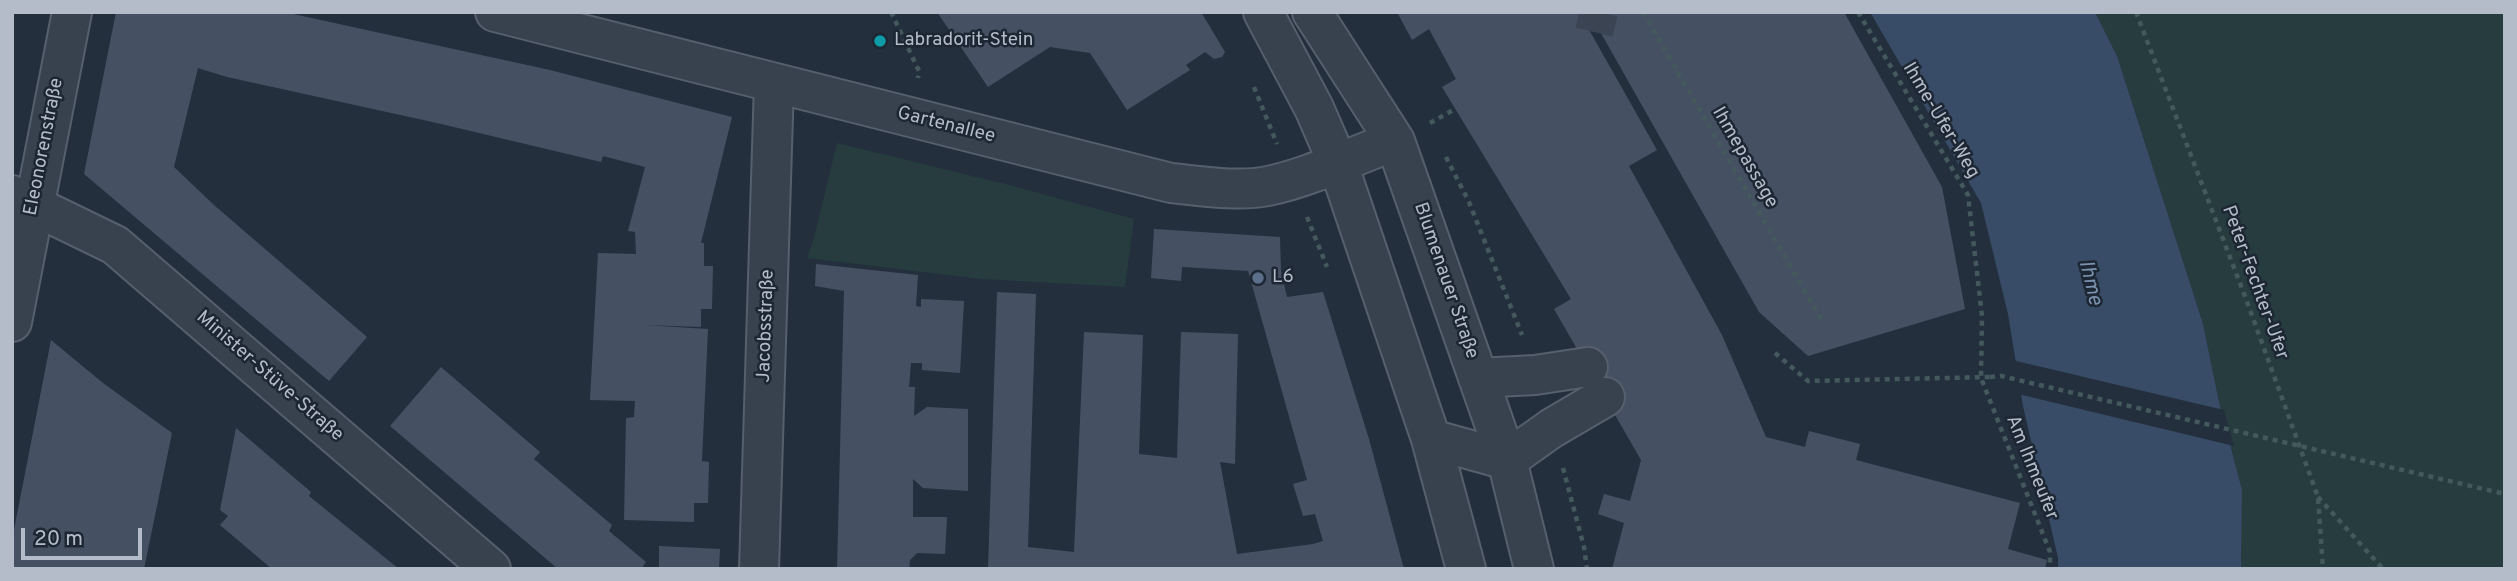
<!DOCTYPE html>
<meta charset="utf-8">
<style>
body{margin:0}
#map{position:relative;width:2517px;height:581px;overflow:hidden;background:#242f3e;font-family:Overpass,sans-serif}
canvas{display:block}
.frame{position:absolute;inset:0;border:14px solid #b4bcc9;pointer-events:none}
.scale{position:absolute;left:21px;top:528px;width:121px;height:32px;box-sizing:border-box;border:4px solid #b4bcc9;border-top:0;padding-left:9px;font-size:21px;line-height:24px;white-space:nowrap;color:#b4bcc9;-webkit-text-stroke:5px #1d2633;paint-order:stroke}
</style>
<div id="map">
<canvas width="2517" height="581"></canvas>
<div class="frame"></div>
<div class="scale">20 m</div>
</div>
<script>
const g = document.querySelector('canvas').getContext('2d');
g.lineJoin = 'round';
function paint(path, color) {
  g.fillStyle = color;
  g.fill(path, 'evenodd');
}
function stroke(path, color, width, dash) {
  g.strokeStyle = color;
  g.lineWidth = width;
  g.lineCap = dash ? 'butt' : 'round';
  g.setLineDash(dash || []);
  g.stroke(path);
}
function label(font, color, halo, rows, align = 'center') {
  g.font = font + ' Overpass,sans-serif';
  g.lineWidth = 5;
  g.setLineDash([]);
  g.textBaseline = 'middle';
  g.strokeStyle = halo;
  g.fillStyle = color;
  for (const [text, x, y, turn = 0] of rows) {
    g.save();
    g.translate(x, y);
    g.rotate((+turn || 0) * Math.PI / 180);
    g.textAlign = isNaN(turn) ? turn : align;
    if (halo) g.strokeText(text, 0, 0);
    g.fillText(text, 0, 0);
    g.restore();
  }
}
paint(new Path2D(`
 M 2095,12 L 2505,12 L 2505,569 L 2241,569 L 2242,490 L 2219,402 L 2203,324 L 2117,56 Z
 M 837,143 L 1005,184 L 1134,219 L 1125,287 L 982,279 L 807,258 L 814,238 Z`), '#263c3f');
paint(new Path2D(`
 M 1870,12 L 2095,12 L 2117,56 L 2203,324 L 2219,402 L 2242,490 L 2241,569 L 2058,569 L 2058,558 L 2023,406 L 2008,314 L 1981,203 Z`), '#394c67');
paint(new Path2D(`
 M 2012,360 L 2224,410 L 2234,446 L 2018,394 Z`), '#242f3e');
paint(new Path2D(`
 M 116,12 L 284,12 L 550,70 L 732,117 L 701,243 L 704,243 L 704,266 L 713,266 L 712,309 L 701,309 L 701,327 L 644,325 L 708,329 L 702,461 L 709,462 L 708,503 L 694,503 L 694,522 L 624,520 L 626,418 L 634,417 L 635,401 L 590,400 L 598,253 L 636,254 L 635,232 L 628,231 L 645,167 L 603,156 L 601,162 L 437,123 L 227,77 L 198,68 L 174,167 L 214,205 L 367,337 L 329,381 L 84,174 Z
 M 937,12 L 1201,12 L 1225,52 L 1222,57 L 1214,59 L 1205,52 L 1186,65 L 1190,70 L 1127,110 L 1090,53 L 1050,47 L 988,87 Z
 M 1397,12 L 1579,12 L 1657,150 L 1629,166 L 1722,335 L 1766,437 L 1805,447 L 1809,431 L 1860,444 L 1856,460 L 2020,503 L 2008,549 L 2047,560 L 2045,569 L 1612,569 L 1624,523 L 1598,514 L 1604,494 L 1630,501 L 1641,460 L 1554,309 L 1571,299 L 1442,87 L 1456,79 L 1429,29 L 1412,40 Z
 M 1589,12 L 1844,12 L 1942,187 L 1965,309 L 1808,356 L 1759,312 Z
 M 1154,229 L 1280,237 L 1281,271 L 1287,297 L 1323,292 L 1369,439 L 1404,569 L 988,569 L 997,292 L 1036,294 L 1028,547 L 1074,552 L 1084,332 L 1143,335 L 1139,454 L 1177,458 L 1181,332 L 1238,334 L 1235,464 L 1220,462 L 1237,554 L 1313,544 L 1323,541 L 1315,514 L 1303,516 L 1293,484 L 1307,480 L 1248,271 L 1182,267 L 1181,281 L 1151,278 Z
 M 816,264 L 918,275 L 916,306 L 921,307 L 921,299 L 964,301 L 960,373 L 922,370 L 922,363 L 911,363 L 909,387 L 915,387 L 914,416 L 927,407 L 968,409 L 968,491 L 923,488 L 913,479 L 913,517 L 947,517 L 945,554 L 917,553 L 910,560 L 909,569 L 837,569 L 844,291 L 815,286 Z
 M 51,340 L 103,383 L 172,433 L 144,569 L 12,569 L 12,540 Z
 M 441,367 L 540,452 L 534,459 L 612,525 L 609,531 L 646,562 L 641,569 L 558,569 L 390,426 Z
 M 236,428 L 311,492 L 309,496 L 399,569 L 272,569 L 220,525 L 228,516 L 220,510 Z
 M 659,546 L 720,549 L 719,569 L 659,569 Z`), '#455162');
stroke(new Path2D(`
 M 1594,32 L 1599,12`), '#3a4453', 38, [38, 19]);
const minor = new Path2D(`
 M 495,12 L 1171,183 C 1202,186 1237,192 1268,186 C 1308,178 1355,155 1395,141
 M 1263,12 L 1314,108 L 1337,161 L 1431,439 L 1466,569
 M 1312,12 L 1395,141 L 1507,460 L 1534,569
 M 12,195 L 115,245 L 491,569
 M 12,322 L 72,12
 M 1478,378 L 1535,375 L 1588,367
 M 1431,439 L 1507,460 L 1552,428 L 1605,397
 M 759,569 L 774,83`);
stroke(minor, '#565f6c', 42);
stroke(new Path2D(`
 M 891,12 L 919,71 L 918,78
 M 1643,12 L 1821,319
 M 1858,12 L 1968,195 L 1982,316 L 1981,378 L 2050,552 L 2050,569
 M 2136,12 L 2246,299 L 2318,497 L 2323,569
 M 1254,87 L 1277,144
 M 1430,123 L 1455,109
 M 1446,157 L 1469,202 L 1522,335
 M 1307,217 L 1327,267
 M 1775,353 L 1808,381 L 1990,377
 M 1563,468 L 1584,547 L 1587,569
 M 2318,497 L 2383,569`), '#44595c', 4.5, [5, 5]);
stroke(minor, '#38414e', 38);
stroke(new Path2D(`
 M 1990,377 L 2001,376 L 2505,494`), '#44595c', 4.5, [5, 5]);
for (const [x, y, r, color] of [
 [880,41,7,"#0f9aa8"],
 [1258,278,7,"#5c6f8a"]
]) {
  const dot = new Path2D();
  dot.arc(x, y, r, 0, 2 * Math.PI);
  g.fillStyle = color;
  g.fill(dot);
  stroke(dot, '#1d2633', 2.5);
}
label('19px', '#b4bcc9', '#1d2633', [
 ["Labradorit-Stein",894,41],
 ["L6",1272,278]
], 'left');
label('19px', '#b4bcc9', '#1d2633', [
 ["Ihme-Ufer-Weg",1940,121,59],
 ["Gartenallee",946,126,14],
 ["Eleonorenstraße",45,147,-79],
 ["Ihmepassage",1744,158,60],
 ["Blumenauer Straße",1445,281,71],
 ["Peter-Fechter-Ufer",2254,283,70],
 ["Jacobsstraße",767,326,-88],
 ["Minister-Stüve-Straße",269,377,41],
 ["Am Ihmeufer",2031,468,68]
]);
label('italic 21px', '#7c92b1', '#1d2633', [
 ["Ihme",2089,283,76]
]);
</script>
